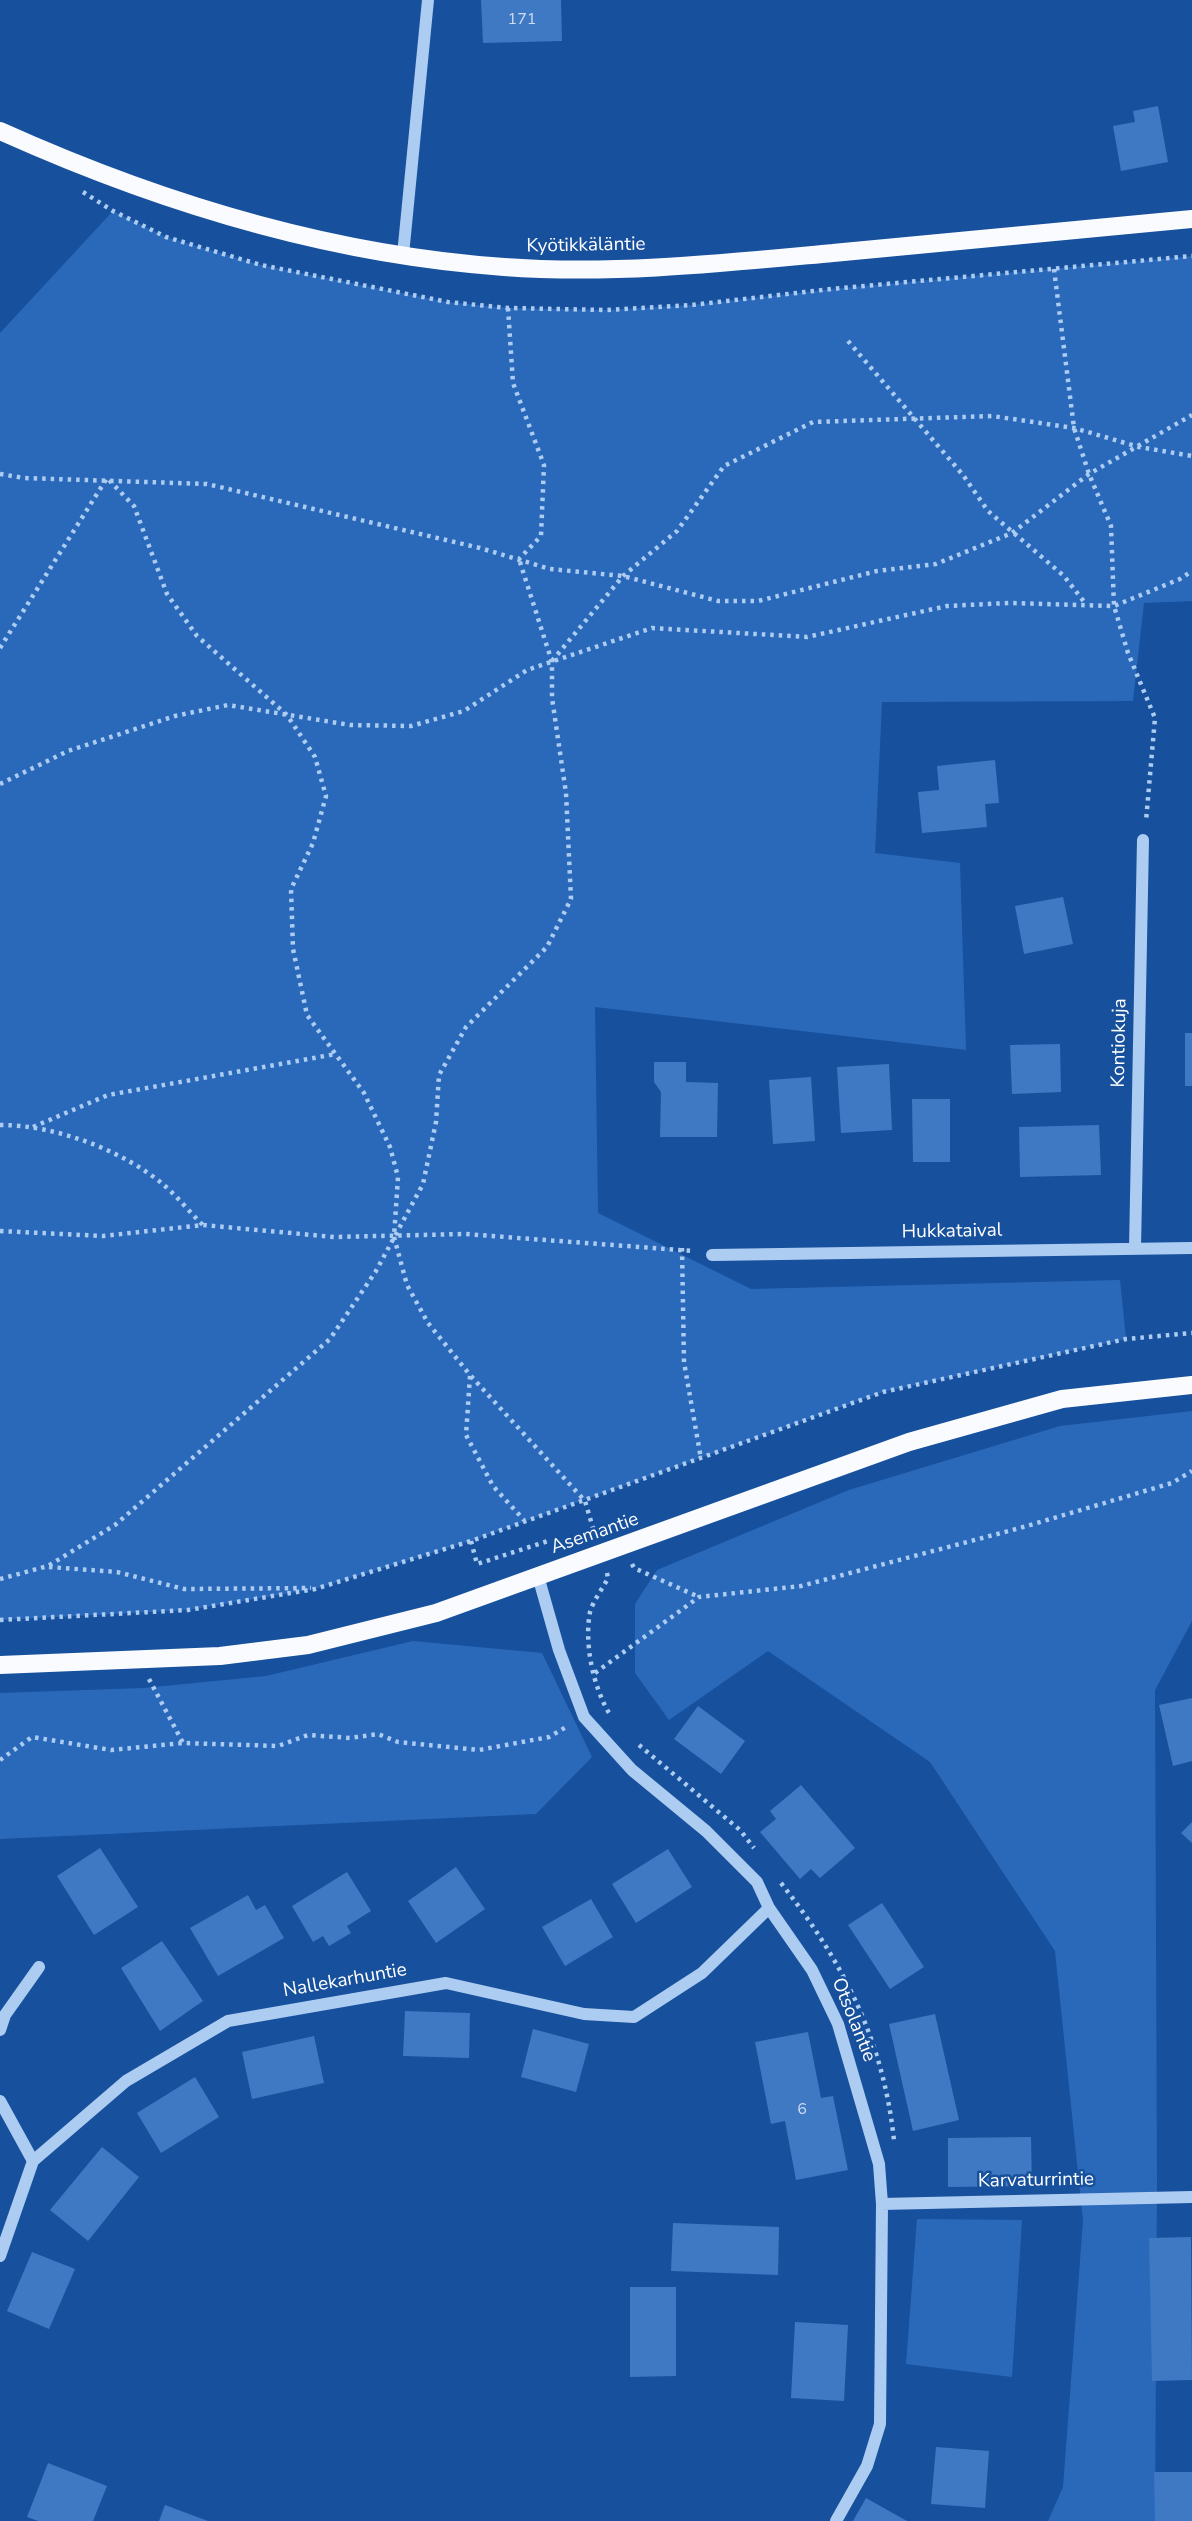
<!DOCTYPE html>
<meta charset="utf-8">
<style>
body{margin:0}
canvas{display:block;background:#17509c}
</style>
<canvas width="1192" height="2521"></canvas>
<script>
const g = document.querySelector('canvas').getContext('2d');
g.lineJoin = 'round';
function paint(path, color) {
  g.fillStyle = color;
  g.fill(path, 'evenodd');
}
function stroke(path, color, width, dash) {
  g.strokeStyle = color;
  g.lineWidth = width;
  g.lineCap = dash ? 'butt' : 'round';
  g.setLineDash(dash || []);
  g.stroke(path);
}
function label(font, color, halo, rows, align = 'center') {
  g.font = font + ' "Nunito Sans",sans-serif';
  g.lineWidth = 5;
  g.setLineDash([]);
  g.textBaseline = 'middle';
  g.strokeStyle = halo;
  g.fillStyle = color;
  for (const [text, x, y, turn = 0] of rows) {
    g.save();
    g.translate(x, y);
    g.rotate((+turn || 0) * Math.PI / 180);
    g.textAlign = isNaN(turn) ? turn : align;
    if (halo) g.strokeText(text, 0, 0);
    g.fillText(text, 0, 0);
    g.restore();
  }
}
paint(new Path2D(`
 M 113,211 L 166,237 L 261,265 L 448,302 L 508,308 L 607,310 L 692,305 L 831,289 L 1192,256 L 1192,601 L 1144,603 L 1133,701 L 882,702 L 875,853 L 960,863 L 966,1050 L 595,1007 L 598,1213 L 751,1289 L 1120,1280 L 1126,1339 L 883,1392 L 471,1541 L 315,1589 L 188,1610 L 0,1620 L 0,333 Z
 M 1192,1411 L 1192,1621 L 1155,1690 L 1157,2181 L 1155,2521 L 1048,2521 L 1063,2487 L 1083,2221 L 1055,1951 L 930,1762 L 768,1651 L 669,1720 L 635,1673 L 635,1604 L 657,1570 L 849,1490 L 1060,1426 Z
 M 413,1641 L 542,1653 L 592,1757 L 536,1814 L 0,1839 L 0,1693 L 144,1688 L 266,1676 Z
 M 917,2219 L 1022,2220 L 1012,2377 L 906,2364 Z`), '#2a69ba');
paint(new Path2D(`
 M 481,0 L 561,0 L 562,41 L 483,43 Z
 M 1158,106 L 1168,162 L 1121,171 L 1113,126 L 1135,122 L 1133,111 Z
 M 995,760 L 999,803 L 985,804 L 987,827 L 922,833 L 918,792 L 939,790 L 937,766 Z
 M 1063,897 L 1073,944 L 1024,954 L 1015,906 Z
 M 1185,1033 L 1192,1033 L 1192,1086 L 1185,1086 Z
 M 1060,1044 L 1061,1092 L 1012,1094 L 1010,1045 Z
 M 654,1062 L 686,1062 L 686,1082 L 718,1083 L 717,1137 L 660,1137 L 661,1092 L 654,1082 Z
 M 889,1064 L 892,1130 L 841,1133 L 837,1067 Z
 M 811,1077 L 815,1141 L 773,1144 L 769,1080 Z
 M 912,1099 L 950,1099 L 950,1162 L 913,1162 Z
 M 1099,1125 L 1101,1175 L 1020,1177 L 1019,1127 Z
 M 1192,1698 L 1192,1761 L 1173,1766 L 1159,1705 Z
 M 698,1706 L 745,1741 L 721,1774 L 674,1739 Z
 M 801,1785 L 855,1848 L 820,1878 L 811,1869 L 800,1879 L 760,1832 L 776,1819 L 770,1811 Z
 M 1192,1822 L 1192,1843 L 1181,1833 Z
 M 100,1848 L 138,1907 L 94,1935 L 57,1876 Z
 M 668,1849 L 692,1887 L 636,1923 L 612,1884 Z
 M 456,1867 L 485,1909 L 436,1943 L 408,1901 Z
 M 347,1872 L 371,1911 L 347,1926 L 351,1933 L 329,1946 L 323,1936 L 313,1942 L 292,1906 Z
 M 248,1895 L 256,1910 L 265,1905 L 284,1938 L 218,1976 L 190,1928 Z
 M 591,1899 L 613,1937 L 565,1966 L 542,1927 Z
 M 882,1903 L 924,1967 L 890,1989 L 848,1925 Z
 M 162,1941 L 203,2001 L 160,2031 L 121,1968 Z
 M 405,2011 L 470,2013 L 469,2058 L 403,2056 Z
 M 935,2014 L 959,2120 L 913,2131 L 889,2024 Z
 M 533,2029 L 589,2044 L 576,2092 L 521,2077 Z
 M 808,2032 L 821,2098 L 833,2096 L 848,2170 L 796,2180 L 785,2121 L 771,2124 L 755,2042 Z
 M 314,2036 L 324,2083 L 252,2099 L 242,2052 Z
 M 195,2077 L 219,2117 L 161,2153 L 137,2113 Z
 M 1031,2137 L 1032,2186 L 948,2187 L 948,2138 Z
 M 102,2147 L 139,2177 L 88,2241 L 50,2210 Z
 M 673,2223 L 779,2227 L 778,2275 L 671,2271 Z
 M 1191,2237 L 1192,2380 L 1152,2381 L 1149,2238 Z
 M 32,2252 L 75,2269 L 49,2329 L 7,2311 Z
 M 630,2287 L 676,2287 L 676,2376 L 630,2377 Z
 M 795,2322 L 848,2325 L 844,2401 L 791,2398 Z
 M 936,2447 L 989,2451 L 985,2508 L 931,2504 Z
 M 48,2463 L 107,2486 L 93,2521 L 38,2521 L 27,2517 Z
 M 1154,2472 L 1192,2472 L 1192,2521 L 1155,2521 Z
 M 866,2498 L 907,2521 L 853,2521 Z
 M 165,2505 L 208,2521 L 159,2521 Z`), '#3f78c3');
stroke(new Path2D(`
 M 83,192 L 113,211 L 166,237 L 261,265 L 448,302 L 508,308 L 607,310 L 692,305 L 831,289 L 1192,256
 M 1054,269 L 1074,428 L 1089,474 L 1111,526 L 1114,606 L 1128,653 L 1155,718 L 1146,821
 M 508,308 L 513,383 L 544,465 L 541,536 L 519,559
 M 848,341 L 963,475 L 988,511 L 1064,576 L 1085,603
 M 0,474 L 24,478 L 207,484 L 480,548 L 550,569 L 623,576 L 718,601 L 758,601 L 877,571 L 936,564 L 1012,533 L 1089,474 L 1192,415
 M 0,648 L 107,478 L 134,506 L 167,594 L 197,636 L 287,715 L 315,757 L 326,796 L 313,843 L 291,889 L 293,949 L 307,1015 L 364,1093 L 390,1147 L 398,1177 L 394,1237 L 407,1285 L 428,1323 L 470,1375 L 585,1501 L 595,1535
 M 552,661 L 623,576 L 677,531 L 724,466 L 813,422 L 992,416 L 1074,428 L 1139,447 L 1192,456
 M 0,784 L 68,751 L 175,716 L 228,705 L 350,725 L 411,726 L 464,711 L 527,670 L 652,628 L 807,637 L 947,606 L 1009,603 L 1114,606 L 1180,579 L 1192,571
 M 0,1125 C 55,1125 123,1150 165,1186 C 179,1198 190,1213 203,1225
 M 33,1127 L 108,1095 L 336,1054
 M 0,1231 L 103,1236 L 203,1225 L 334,1237 L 465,1234 L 693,1251
 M 682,1248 L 684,1362 L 701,1459
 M 470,1376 L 466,1435 L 493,1486 L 524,1520
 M 471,1541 L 477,1564 L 548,1541
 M 632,1564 L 634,1568 L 699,1597
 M 49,1567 L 117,1572 L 184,1589 L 311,1588
 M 607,1573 L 608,1578 C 603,1588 593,1601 590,1612 C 584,1643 593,1686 609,1713
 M 0,1579 L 48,1566 L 115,1525 L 330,1339 L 376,1271 L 423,1184 L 436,1122 L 439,1075 L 466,1027 L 547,947 L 571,899 L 566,793 L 552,698 L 552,662 L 519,559
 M 0,1620 L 188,1610 L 315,1589 L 471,1541 L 883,1392 L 1126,1339 L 1192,1333
 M 595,1673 L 699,1597 L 801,1586 L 1020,1528 L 1172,1483 L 1192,1471
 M 149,1679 L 183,1743
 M 639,1745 L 740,1830 L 754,1848
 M 0,1760 L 32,1737 L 111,1750 L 183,1743 L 278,1746 L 308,1735 L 350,1738 L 378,1734 L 398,1742 L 479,1750 L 549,1737 L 568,1726
 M 781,1883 C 843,1962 883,2039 894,2140`), '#adccf2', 4.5, [3.5, 5]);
stroke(new Path2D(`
 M 403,255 L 428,0
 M 1135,1248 L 1143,840
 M 712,1255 L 1192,1248
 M 538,1576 L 559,1650 L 584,1717 L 632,1770 L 706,1831 L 757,1882 L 769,1908 L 812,1970 L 838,2024 L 879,2164 L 882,2204 L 880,2424 L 867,2466 L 836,2521
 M 0,2030 L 5,2015 L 39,1967
 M 0,2101 L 33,2161
 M 882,2204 L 1192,2197
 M 0,2256 L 33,2161 L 126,2081 L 228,2021 L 446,1983 L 584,2014 L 634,2017 L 702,1973 L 769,1908`), '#adccf2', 12);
stroke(new Path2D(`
 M 0,131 C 160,203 329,255 504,267 C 614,275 725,263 833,253 C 953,242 1073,231 1192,219
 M 0,1665 L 220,1656 L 308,1645 L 436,1613 L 909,1442 L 1062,1399 L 1192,1385`), '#f9fbff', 18);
label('16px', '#cfddf0', null, [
 ["171",522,20],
 ["6",802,2110]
]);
label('19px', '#fff', '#17509c', [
 ["Kyötikkäläntie",586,246,-1],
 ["Kontiokuja",1120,1043,-89],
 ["Hukkataival",952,1232,-1],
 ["Asemantie",595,1534,-19],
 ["Nallekarhuntie",345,1981,-10],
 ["Otsolantie",853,2020,68],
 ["Karvaturrintie",1036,2181,-1]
]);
</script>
